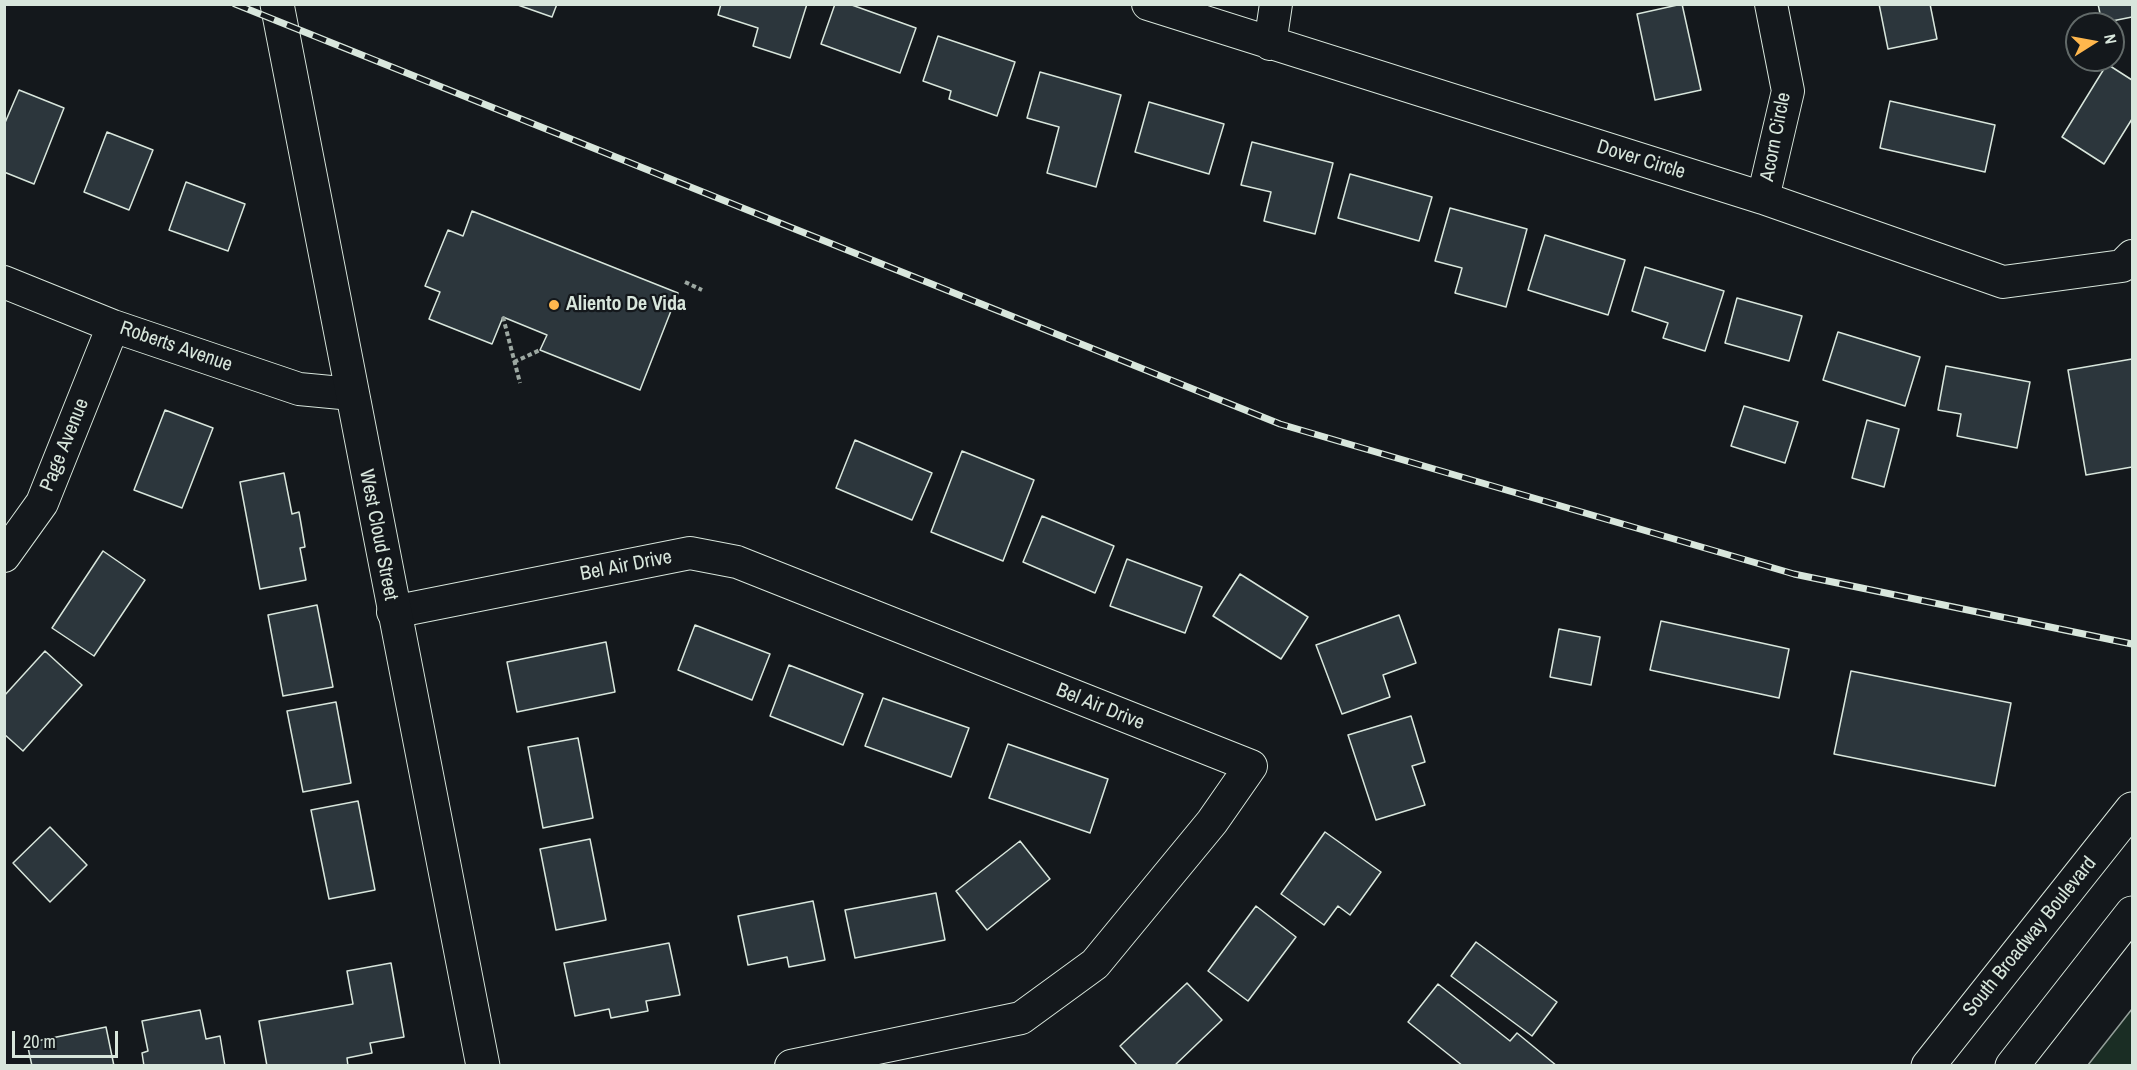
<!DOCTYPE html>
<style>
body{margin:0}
#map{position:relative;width:2137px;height:1070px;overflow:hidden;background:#14181c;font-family:"Archivo Narrow",sans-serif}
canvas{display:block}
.frame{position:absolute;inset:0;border:6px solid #d8e6dc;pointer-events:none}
.north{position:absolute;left:2065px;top:12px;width:60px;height:60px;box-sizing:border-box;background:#14181c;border:2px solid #626a69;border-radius:50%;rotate:79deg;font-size:16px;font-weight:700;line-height:24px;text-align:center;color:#d8e6dc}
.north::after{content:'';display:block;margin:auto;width:21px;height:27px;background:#ffb74d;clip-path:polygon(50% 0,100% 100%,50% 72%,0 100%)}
.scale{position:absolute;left:12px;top:1031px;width:106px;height:27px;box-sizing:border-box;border:3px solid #d8e6dc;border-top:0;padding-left:8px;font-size:18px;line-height:21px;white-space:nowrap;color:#d8e6dc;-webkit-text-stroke:4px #14181c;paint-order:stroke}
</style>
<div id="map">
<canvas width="2137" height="1070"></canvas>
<div class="frame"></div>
<div class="north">N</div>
<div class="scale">20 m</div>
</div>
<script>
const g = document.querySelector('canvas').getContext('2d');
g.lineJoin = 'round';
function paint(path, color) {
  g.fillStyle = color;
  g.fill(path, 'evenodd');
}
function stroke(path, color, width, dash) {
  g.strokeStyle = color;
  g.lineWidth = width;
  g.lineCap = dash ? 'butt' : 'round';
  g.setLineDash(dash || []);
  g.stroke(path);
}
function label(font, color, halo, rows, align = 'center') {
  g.font = font + ' "Archivo Narrow",sans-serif';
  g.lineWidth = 4.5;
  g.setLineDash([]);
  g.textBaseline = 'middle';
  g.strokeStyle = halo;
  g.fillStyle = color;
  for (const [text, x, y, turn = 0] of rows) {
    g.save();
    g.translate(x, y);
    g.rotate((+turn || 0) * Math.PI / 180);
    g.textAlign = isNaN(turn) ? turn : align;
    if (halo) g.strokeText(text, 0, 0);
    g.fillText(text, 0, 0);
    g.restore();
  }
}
const green = new Path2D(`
 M 2132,1009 L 2132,1065 L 2088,1065 Z`);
paint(green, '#1a2d24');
stroke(green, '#939e99', 1.5);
const building = new Path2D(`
 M 515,4 L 557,4 L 552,17 Z
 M 721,4 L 807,4 L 790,58 L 753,46 L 758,28 L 718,15 Z
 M 835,4 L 849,4 L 916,28 L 900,73 L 821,44 Z
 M 1682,4 L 1701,90 L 1655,100 L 1637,14 Z
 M 1879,4 L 1930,4 L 1937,39 L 1888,49 Z
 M 2098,4 L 2132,4 L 2132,17 L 2102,23 Z
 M 938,36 L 1015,62 L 997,116 L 949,99 L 951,91 L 923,81 Z
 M 2107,64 L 2132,80 L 2132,119 L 2104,164 L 2062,137 Z
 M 1040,72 L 1121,95 L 1096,187 L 1047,173 L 1059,127 L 1027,118 Z
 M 19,90 L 64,108 L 34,184 L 4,172 L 4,125 Z
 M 1890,101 L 1995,125 L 1985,172 L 1880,148 Z
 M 1149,102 L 1224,124 L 1209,174 L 1135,152 Z
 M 107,132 L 153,150 L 129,210 L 84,192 Z
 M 1252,142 L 1333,163 L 1315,234 L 1264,221 L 1271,192 L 1241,185 Z
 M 1350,174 L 1432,197 L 1419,241 L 1338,218 Z
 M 186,182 L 245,204 L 228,251 L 169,230 Z
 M 1450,208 L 1527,229 L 1506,307 L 1455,293 L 1462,268 L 1435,261 Z
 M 472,211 L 678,293 L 640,390 L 540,350 L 547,335 L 503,317 L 492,344 L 429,319 L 440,292 L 425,286 L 448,230 L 463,236 Z
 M 1545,235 L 1625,260 L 1608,315 L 1528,290 Z
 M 1645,267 L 1724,291 L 1705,351 L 1663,338 L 1668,323 L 1632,311 Z
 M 1737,298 L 1802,316 L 1789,361 L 1725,343 Z
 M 1838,332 L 1920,357 L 1905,406 L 1823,380 Z
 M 2132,359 L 2132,467 L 2086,475 L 2068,370 Z
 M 1946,366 L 2030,382 L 2017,448 L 1957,436 L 1961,414 L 1938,410 Z
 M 1744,406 L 1798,422 L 1785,463 L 1731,446 Z
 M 165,410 L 213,428 L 182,508 L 134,490 Z
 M 1867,420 L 1899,429 L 1884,487 L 1852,478 Z
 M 855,440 L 932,473 L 912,520 L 836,488 Z
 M 962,451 L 1034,480 L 1003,561 L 931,532 Z
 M 284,473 L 292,514 L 299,512 L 305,547 L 300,548 L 306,580 L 260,589 L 240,482 Z
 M 1042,516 L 1114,546 L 1095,593 L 1023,562 Z
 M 103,551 L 145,580 L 94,656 L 52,628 Z
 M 1127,559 L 1202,587 L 1185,633 L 1110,606 Z
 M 1240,574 L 1308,617 L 1281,659 L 1213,616 Z
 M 317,605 L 333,687 L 283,696 L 268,615 Z
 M 1399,615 L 1416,663 L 1383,675 L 1390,697 L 1342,714 L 1316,645 Z
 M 1661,621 L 1789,649 L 1779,698 L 1650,670 Z
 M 695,625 L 770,654 L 752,700 L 678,670 Z
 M 1559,629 L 1600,637 L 1591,685 L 1550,677 Z
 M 606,642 L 615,692 L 517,712 L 507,662 Z
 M 45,651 L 82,685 L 23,751 L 4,734 L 4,696 Z
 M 789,665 L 863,694 L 843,745 L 770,716 Z
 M 1851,671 L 2011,703 L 1995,786 L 1834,754 Z
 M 883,698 L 969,728 L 951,777 L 865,746 Z
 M 336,702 L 351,783 L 303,792 L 287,711 Z
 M 1411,716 L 1425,762 L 1412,766 L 1425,805 L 1376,820 L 1348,735 Z
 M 578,738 L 593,818 L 543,828 L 528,747 Z
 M 1008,744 L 1108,779 L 1090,833 L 989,798 Z
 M 358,801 L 375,890 L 329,899 L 311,810 Z
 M 50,827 L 87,865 L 50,902 L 13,863 Z
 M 1325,832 L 1381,872 L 1350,915 L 1338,906 L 1324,925 L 1281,894 Z
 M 590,839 L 606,920 L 556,930 L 540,849 Z
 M 1020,841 L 1050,879 L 987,930 L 956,891 Z
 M 936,893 L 945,940 L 855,958 L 845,910 Z
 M 813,901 L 825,960 L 789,967 L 787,957 L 748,965 L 738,916 Z
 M 1256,906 L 1296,937 L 1248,1001 L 1208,971 Z
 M 1476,942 L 1557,1002 L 1532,1036 L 1451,976 Z
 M 669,943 L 680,995 L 646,1001 L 648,1011 L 611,1018 L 609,1009 L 575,1016 L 564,963 Z
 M 391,963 L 404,1037 L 370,1043 L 372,1053 L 347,1058 L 348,1066 L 267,1066 L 259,1021 L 353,1004 L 347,971 Z
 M 1187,983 L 1222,1020 L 1174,1066 L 1138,1066 L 1120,1046 Z
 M 1438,984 L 1510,1041 L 1517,1033 L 1557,1066 L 1463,1066 L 1408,1022 Z
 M 200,1010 L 206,1039 L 220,1036 L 225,1066 L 144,1066 L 142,1053 L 148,1051 L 142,1021 Z
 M 106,1027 L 114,1066 L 32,1066 L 27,1043 Z`);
paint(building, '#2c363c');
stroke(building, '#d8e6dc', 1.5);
const street = new Path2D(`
 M 1148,4 L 1763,198 L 2003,282 L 2122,266 L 2132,256
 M 1270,44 L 1276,4
 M 1763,198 L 1788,91 L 1771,4
 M 4,282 L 113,326 L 299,389 L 352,394
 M 4,556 L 42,503 L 113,326
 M 393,612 L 690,553 L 737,562 L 1251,766 L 1212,822 L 1095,964 L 1021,1018 L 791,1066`);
const secondary = new Path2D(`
 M 277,4 L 483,1066
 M 1928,1066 L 2132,809
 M 2012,1066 L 2132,913`);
stroke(street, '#d8e6dc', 34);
stroke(secondary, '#d8e6dc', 35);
stroke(new Path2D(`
 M 685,282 L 702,290
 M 503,317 L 520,383
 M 514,362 L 540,350`), '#9da8a2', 4, [4.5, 3]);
stroke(street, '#14181c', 32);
stroke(secondary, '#14181c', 33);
const rail = new Path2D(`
 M 235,4 L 1280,424 L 1794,574 L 2132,644`);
stroke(rail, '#d8e6dc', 7);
stroke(rail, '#14181c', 4.5, [14]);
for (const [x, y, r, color] of [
 [554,305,6,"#ffb74d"]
]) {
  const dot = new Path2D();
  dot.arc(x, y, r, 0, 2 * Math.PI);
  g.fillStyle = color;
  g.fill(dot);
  stroke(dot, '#14181c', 2);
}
label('20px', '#d8e6dc', '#14181c', [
 ["Acorn Circle",1776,137,-79],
 ["Dover Circle",1641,160,17],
 ["Roberts Avenue",176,347,19],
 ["Page Avenue",65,445,-68],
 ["West Cloud Street",378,535,79],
 ["Bel Air Drive",626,566,-11],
 ["Bel Air Drive",1100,707,22],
 ["South Broadway Boulevard",2030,937,-51]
]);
label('bold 20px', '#d8e6dc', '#14181c', [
 ["Aliento De Vida",566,305]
], 'left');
</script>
